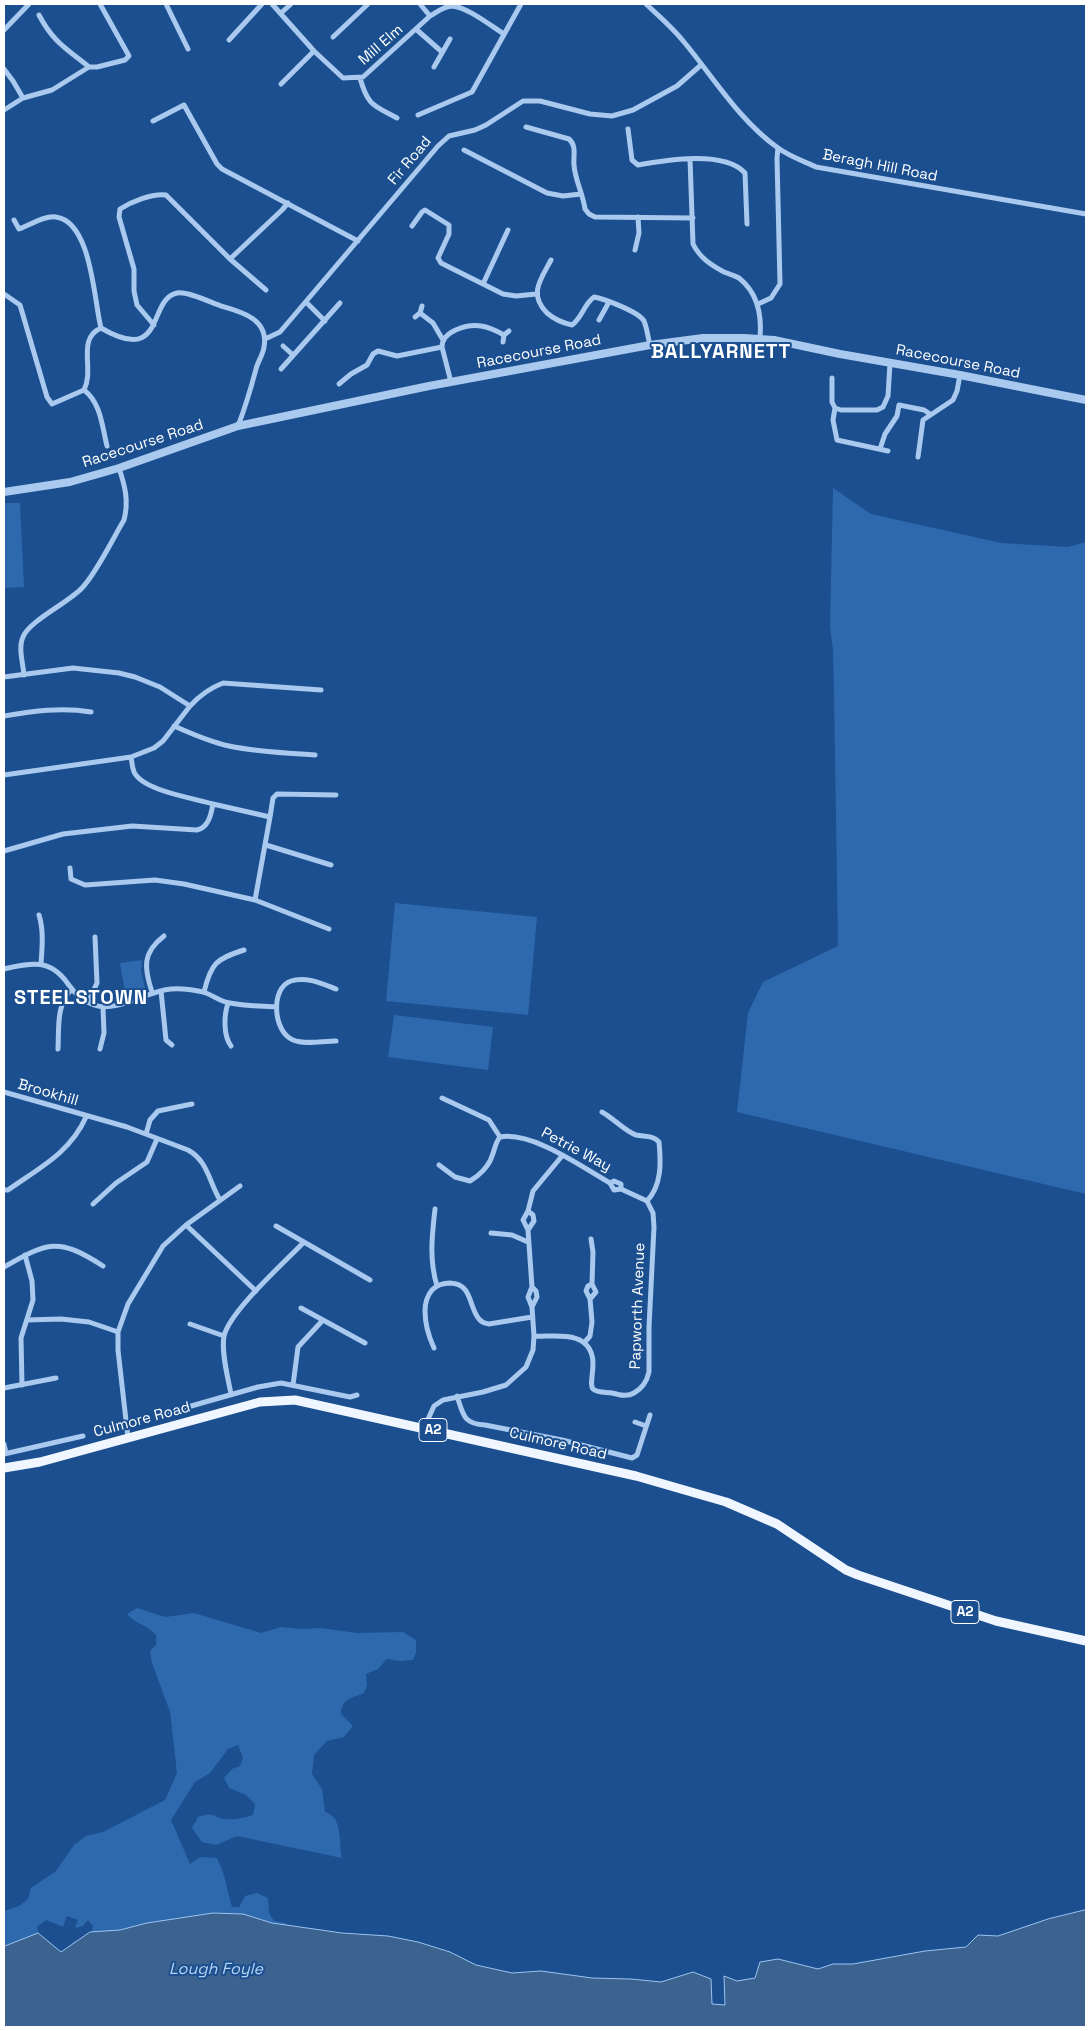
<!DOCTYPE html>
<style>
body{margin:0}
#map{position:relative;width:1090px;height:2031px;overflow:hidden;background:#1b4f8f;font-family:"Space Grotesk",sans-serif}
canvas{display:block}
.frame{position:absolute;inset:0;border:5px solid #fff;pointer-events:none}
</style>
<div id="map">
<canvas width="1090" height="2031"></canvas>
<div class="frame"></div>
</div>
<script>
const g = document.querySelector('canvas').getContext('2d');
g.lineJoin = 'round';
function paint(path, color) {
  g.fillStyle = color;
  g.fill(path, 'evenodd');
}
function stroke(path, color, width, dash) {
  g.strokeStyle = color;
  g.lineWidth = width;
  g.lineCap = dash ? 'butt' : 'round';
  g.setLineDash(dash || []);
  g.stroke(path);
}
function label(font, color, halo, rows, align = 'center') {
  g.font = font + ' "Space Grotesk",sans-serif';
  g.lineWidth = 4;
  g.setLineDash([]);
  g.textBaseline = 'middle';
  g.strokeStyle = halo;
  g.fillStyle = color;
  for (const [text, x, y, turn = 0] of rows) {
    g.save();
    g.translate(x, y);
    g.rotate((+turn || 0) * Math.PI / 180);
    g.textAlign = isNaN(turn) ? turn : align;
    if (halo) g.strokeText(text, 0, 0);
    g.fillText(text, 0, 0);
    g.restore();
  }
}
paint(new Path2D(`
 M 833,488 L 871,514 L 1001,543 L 1068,547 L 1086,542 L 1086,1194 L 737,1112 L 748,1013 L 763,982 L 838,946 L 834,695 L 833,650 L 830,627 Z
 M 4,503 L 20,503 L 24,587 L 4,588 Z
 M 395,903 L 537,917 L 528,1015 L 386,1001 Z
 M 142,960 L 141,971 L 145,988 L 126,998 L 120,963 Z
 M 394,1015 L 493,1027 L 488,1070 L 388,1057 Z
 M 137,1608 L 165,1617 L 194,1613 L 261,1633 L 281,1627 L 301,1629 L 321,1628 L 357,1633 L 403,1632 L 416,1640 L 416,1653 L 413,1660 L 400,1661 L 387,1659 L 378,1669 L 366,1674 L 367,1685 L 364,1693 C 352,1698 341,1699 341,1714 L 353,1726 L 344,1737 L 327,1741 L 314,1755 L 312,1774 L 322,1789 L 325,1812 C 344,1818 338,1841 342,1858 L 237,1836 L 216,1845 L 202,1842 L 192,1828 L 198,1817 C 216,1811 211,1817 225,1819 C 235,1820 244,1818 253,1815 L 255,1804 L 246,1795 L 229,1788 L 224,1778 L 232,1769 L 240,1766 L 243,1758 L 238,1745 L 228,1749 L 210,1773 L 195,1782 L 171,1820 L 190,1864 L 200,1857 L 217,1858 L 223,1872 L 232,1907 L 239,1907 L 245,1896 L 257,1893 L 268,1898 L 269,1913 L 274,1921 L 286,1923 L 296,1933 L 88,1950 L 70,1945 L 75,1941 L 90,1939 L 93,1926 L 88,1920 L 83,1926 L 75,1928 L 78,1920 L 67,1916 L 63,1927 L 46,1920 L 37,1927 L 39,1934 L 4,1955 L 4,1911 L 19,1906 L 28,1899 L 31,1888 L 56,1871 L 74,1845 L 86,1836 L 103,1832 L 165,1800 L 177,1773 L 170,1712 L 152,1663 L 150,1651 L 156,1645 L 156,1635 C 148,1625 135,1624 127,1614 Z`), '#2e69ad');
const water = new Path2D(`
 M 1086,1910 L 1086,2027 L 4,2027 L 4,1947 L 5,1946 L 38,1933 L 61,1952 L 90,1932 L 120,1930 L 147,1923 L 213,1913 L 243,1914 L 272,1923 L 342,1933 L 388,1936 L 418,1942 L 450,1952 L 476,1965 L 512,1973 L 541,1971 L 592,1978 L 631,1979 L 661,1982 L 693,1972 L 711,1979 L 712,2004 L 725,2005 L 724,1976 L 737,1981 L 755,1978 L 760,1962 L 778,1959 L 818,1969 L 833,1964 L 853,1964 L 925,1951 L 966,1947 L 978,1935 L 998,1936 L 1048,1919 Z`);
paint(water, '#3c6290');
stroke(water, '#9cc4f0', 1);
stroke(new Path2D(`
 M 166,4 L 188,49
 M 272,4 L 314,51 L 343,78 L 363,77 L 430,16 C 437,12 443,7 451,6 C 466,6 491,26 504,34
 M 420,4 L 430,16
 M 646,4 C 659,16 673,28 684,42 C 714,78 739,120 778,148 C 789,156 803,161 816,167 L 1086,214
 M 281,13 L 291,4
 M 39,15 C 53,42 67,49 89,67
 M 4,30 L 29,4
 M 417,30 L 442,52
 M 333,37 L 368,4
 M 229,40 L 262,4
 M 434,67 L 450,39
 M 4,69 L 13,81 L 23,98 L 52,90 L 89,67 L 97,67 L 125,60 L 129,56 L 100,4
 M 360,78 C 368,106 373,105 397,118
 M 281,84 L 314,51
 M 4,110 L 23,98
 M 418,115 L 472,92 L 521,4
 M 153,121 L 184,105 L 217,164 L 222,169 L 358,241
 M 526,127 L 569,139 C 577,146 573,156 574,165 C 575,180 583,194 585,209 L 589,214 L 595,217 L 693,218
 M 628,129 L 632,160 L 638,165 C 666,160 724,150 745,173 L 747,224
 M 464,150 L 547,193 L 563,196 L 581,194
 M 690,159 L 693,244 C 700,258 711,265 724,272 C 729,274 734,275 739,278 C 758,293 762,315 760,338
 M 14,220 L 19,229 C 30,225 45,215 56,217 C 92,222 94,302 101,328 C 166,366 147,299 177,293 C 187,291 210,302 221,306 C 242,312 269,319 264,347 C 263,355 258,361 256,369 C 251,388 245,408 238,426
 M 412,226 L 422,212 L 425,210 L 449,225 L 449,234 L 438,258 L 441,263 L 503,294 L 516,296 L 536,294
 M 635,250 L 639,233 L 638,217
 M 230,259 L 282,210 L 288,203
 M 551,260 C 541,279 528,294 547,313 C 554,319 563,323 572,325 C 582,318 584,304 594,297 C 605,299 639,312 644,321 C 647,328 648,338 650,345
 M 483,284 L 508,230
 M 4,294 L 20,305 L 47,397 L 52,404 L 84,390 C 95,369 76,339 101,328
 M 306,302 L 325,321
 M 758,304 L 771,298 L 780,284 L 777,158 L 778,148
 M 420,313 L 433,323 L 443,340
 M 415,317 L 420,313 L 422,306
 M 599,320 L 609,302
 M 154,325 L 137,305 L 134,291 L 134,269 L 119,217 L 120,209 C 131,202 152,193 166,195 L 230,259 L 266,290
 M 265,339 L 280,332 L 438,146 L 449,136 L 475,130 L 486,125 L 523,101 L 540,101 L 590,114 L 612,116 L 633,110 L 677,86 L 701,65
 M 503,342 L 504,335 L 509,331
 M 283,346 L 293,355
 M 281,369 L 340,303
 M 832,378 L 832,402 L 835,408 L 841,410 L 877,410 L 883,407 L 888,396 L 890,363
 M 451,382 L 442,347 C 442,331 467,324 481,326 C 489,327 497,331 504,335
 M 339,384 L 351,374 L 367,365 L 373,354 L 378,351 L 397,356 L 442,347
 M 84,390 C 101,403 102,426 107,446
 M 835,408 L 833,420 L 837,440 L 888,451
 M 880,449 L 885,434 L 897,416 L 899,405 L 924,410 L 930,414
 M 918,457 L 923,420 L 953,400 L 957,391 L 960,375
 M 24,675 C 23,663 18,648 23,637 C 29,621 68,603 82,588 C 97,572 112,540 124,520 C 129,501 125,486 119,468
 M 4,677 L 73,668 L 119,673 L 135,677 L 160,687 L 190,706 C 200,695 210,688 223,683 L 321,690
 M 4,716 C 33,711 62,707 91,712
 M 174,726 C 192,734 210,742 229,746 C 257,752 286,753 315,755
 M 4,775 L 131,757 L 154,748 L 163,741 L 190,706
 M 270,817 L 273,798 L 277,794 L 336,795
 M 266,845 L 331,865
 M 4,851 L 63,834 L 132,826 L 197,830 C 209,827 211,814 213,804 C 194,798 143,791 134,772 C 132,767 132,762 131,757
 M 70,868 L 71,879 L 85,885 L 155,880 L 184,884 L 255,900 L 270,817 L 213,804
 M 255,900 L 329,929
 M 39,915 C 44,931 42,948 41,964
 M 4,969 C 31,963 50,958 68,984 C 75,994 82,1001 94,1005 C 117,1013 147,991 171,989 C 181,988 197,990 206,993 C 214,996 221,1002 230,1003 C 245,1006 261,1006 276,1007
 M 161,991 L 166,1040 L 172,1045
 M 152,992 C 144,968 142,953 164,936
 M 204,992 C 211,963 216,959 244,950
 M 88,1002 L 97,983 L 95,937
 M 228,1003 C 224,1015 223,1035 231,1046
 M 336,1041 C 322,1041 305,1045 293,1040 C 273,1032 270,988 291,981 C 306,976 323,984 336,989
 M 58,1049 C 59,1029 56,1003 72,989
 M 100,1049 L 104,1033 L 103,1008
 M 4,1092 L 127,1127 L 188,1150 C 208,1161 209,1182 220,1200
 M 442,1098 L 489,1120 L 500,1137 C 532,1131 582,1167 610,1183 L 614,1190 L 621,1189 L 647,1201
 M 146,1134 L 150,1120 L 158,1111 L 192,1104
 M 439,1165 L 455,1177 L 470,1181 C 479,1176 489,1166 492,1156 C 495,1149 495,1143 500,1137
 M 610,1183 L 614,1181 L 621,1184 L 621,1189
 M 4,1190 L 8,1190 C 39,1168 70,1153 86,1117
 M 93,1204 L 116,1183 L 147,1162 L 157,1139
 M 435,1209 C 432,1236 429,1259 437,1286
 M 186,1225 L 256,1291
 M 276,1226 L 370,1280
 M 528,1230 L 534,1221 L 533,1215 L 528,1211
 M 491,1233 L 512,1235 L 528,1242
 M 4,1267 C 48,1242 58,1237 103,1266
 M 590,1299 L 596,1292 L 592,1284 L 593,1252 L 591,1239
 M 532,1307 L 537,1297 L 536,1291 L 532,1287
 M 301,1308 L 365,1343
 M 27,1320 L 61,1319 L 89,1322 L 118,1332
 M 190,1324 L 224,1336
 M 534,1336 C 548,1337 571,1333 583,1342 C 602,1356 587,1382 593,1389 C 597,1393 606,1392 612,1393 C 620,1395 627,1397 634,1393 C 643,1388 647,1381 649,1372 L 649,1327 L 654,1227 L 653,1213 L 647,1201 C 662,1185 661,1162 659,1142 C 653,1135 644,1137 636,1135 C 626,1132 613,1118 602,1112
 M 584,1343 L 590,1336 L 592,1322 L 590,1299 L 586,1291 L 588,1286 L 592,1284
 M 434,1348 C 428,1335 425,1325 425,1311 C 425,1303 427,1296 432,1290 C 437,1285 443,1283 450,1283 C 473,1284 468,1306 479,1319 C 482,1323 485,1323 489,1324 L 532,1317
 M 22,1385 L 21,1338 L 33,1300 L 32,1281 L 25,1255
 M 293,1385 L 298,1347 L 323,1320
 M 4,1388 L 56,1378
 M 231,1394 C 228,1378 221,1352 224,1336 C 230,1311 284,1263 304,1242
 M 457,1396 C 463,1414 463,1424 485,1425 L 562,1440 L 632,1458 L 637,1455 L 650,1415
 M 163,1414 L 258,1387 L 281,1383 L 350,1397 L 357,1395
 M 635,1422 L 646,1426
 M 424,1428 L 434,1406 L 443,1400 L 483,1392 L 506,1385 L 526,1367 L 533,1350 L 534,1336 L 532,1307 L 528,1297 L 532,1287 L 528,1230 L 523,1220 L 528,1211 L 533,1191 L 562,1156
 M 128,1438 L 118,1350 L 118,1332 L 128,1304 L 163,1246 L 186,1225 L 240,1186
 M 4,1444 L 6,1453
 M 4,1454 L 83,1436`), '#a9c9ee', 5);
stroke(new Path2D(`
 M 4,492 L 70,482 L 119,468 L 238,426 L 429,386 L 650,345 L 703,338 L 744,338 L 774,340 L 840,354 L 960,375 L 1086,400`), '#a9c9ee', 8);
stroke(new Path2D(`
 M 4,1468 L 40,1462 L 260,1402 L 295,1400 L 636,1476 L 726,1502 L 777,1524 L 846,1570 L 858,1575 L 996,1621 L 1086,1641`), '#f0f6ff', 9);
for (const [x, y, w] of [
 [433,1430,28],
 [965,1612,28]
]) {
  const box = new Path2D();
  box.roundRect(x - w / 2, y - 11.5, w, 23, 4);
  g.fillStyle = '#1b4f8f';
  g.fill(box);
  stroke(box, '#fff', 1);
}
label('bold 14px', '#fff', null, [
 ["A2",433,1430],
 ["A2",965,1612]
]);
label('15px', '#fff', '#1b4f8f', [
 ["Mill Elm",381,45,-41],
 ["Fir Road",410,161,-50],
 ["Beragh Hill Road",880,166,11],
 ["Racecourse Road",539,352,-11],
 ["Racecourse Road",958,362,11],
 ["Racecourse Road",143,444,-18],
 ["Brookhill",48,1093,16],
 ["Petrie Way",576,1150,28],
 ["Papworth Avenue",638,1306,-88],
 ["Culmore Road",142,1420,-15],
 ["Culmore Road",558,1444,13]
]);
label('italic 16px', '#b5d3f5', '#1b4f8f', [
 ["Lough Foyle",216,1970]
]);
g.letterSpacing = '1px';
label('bold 20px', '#fff', '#1b4f8f', [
 ["BALLYARNETT",721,353],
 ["STEELSTOWN",81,999]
]);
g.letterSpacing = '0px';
</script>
